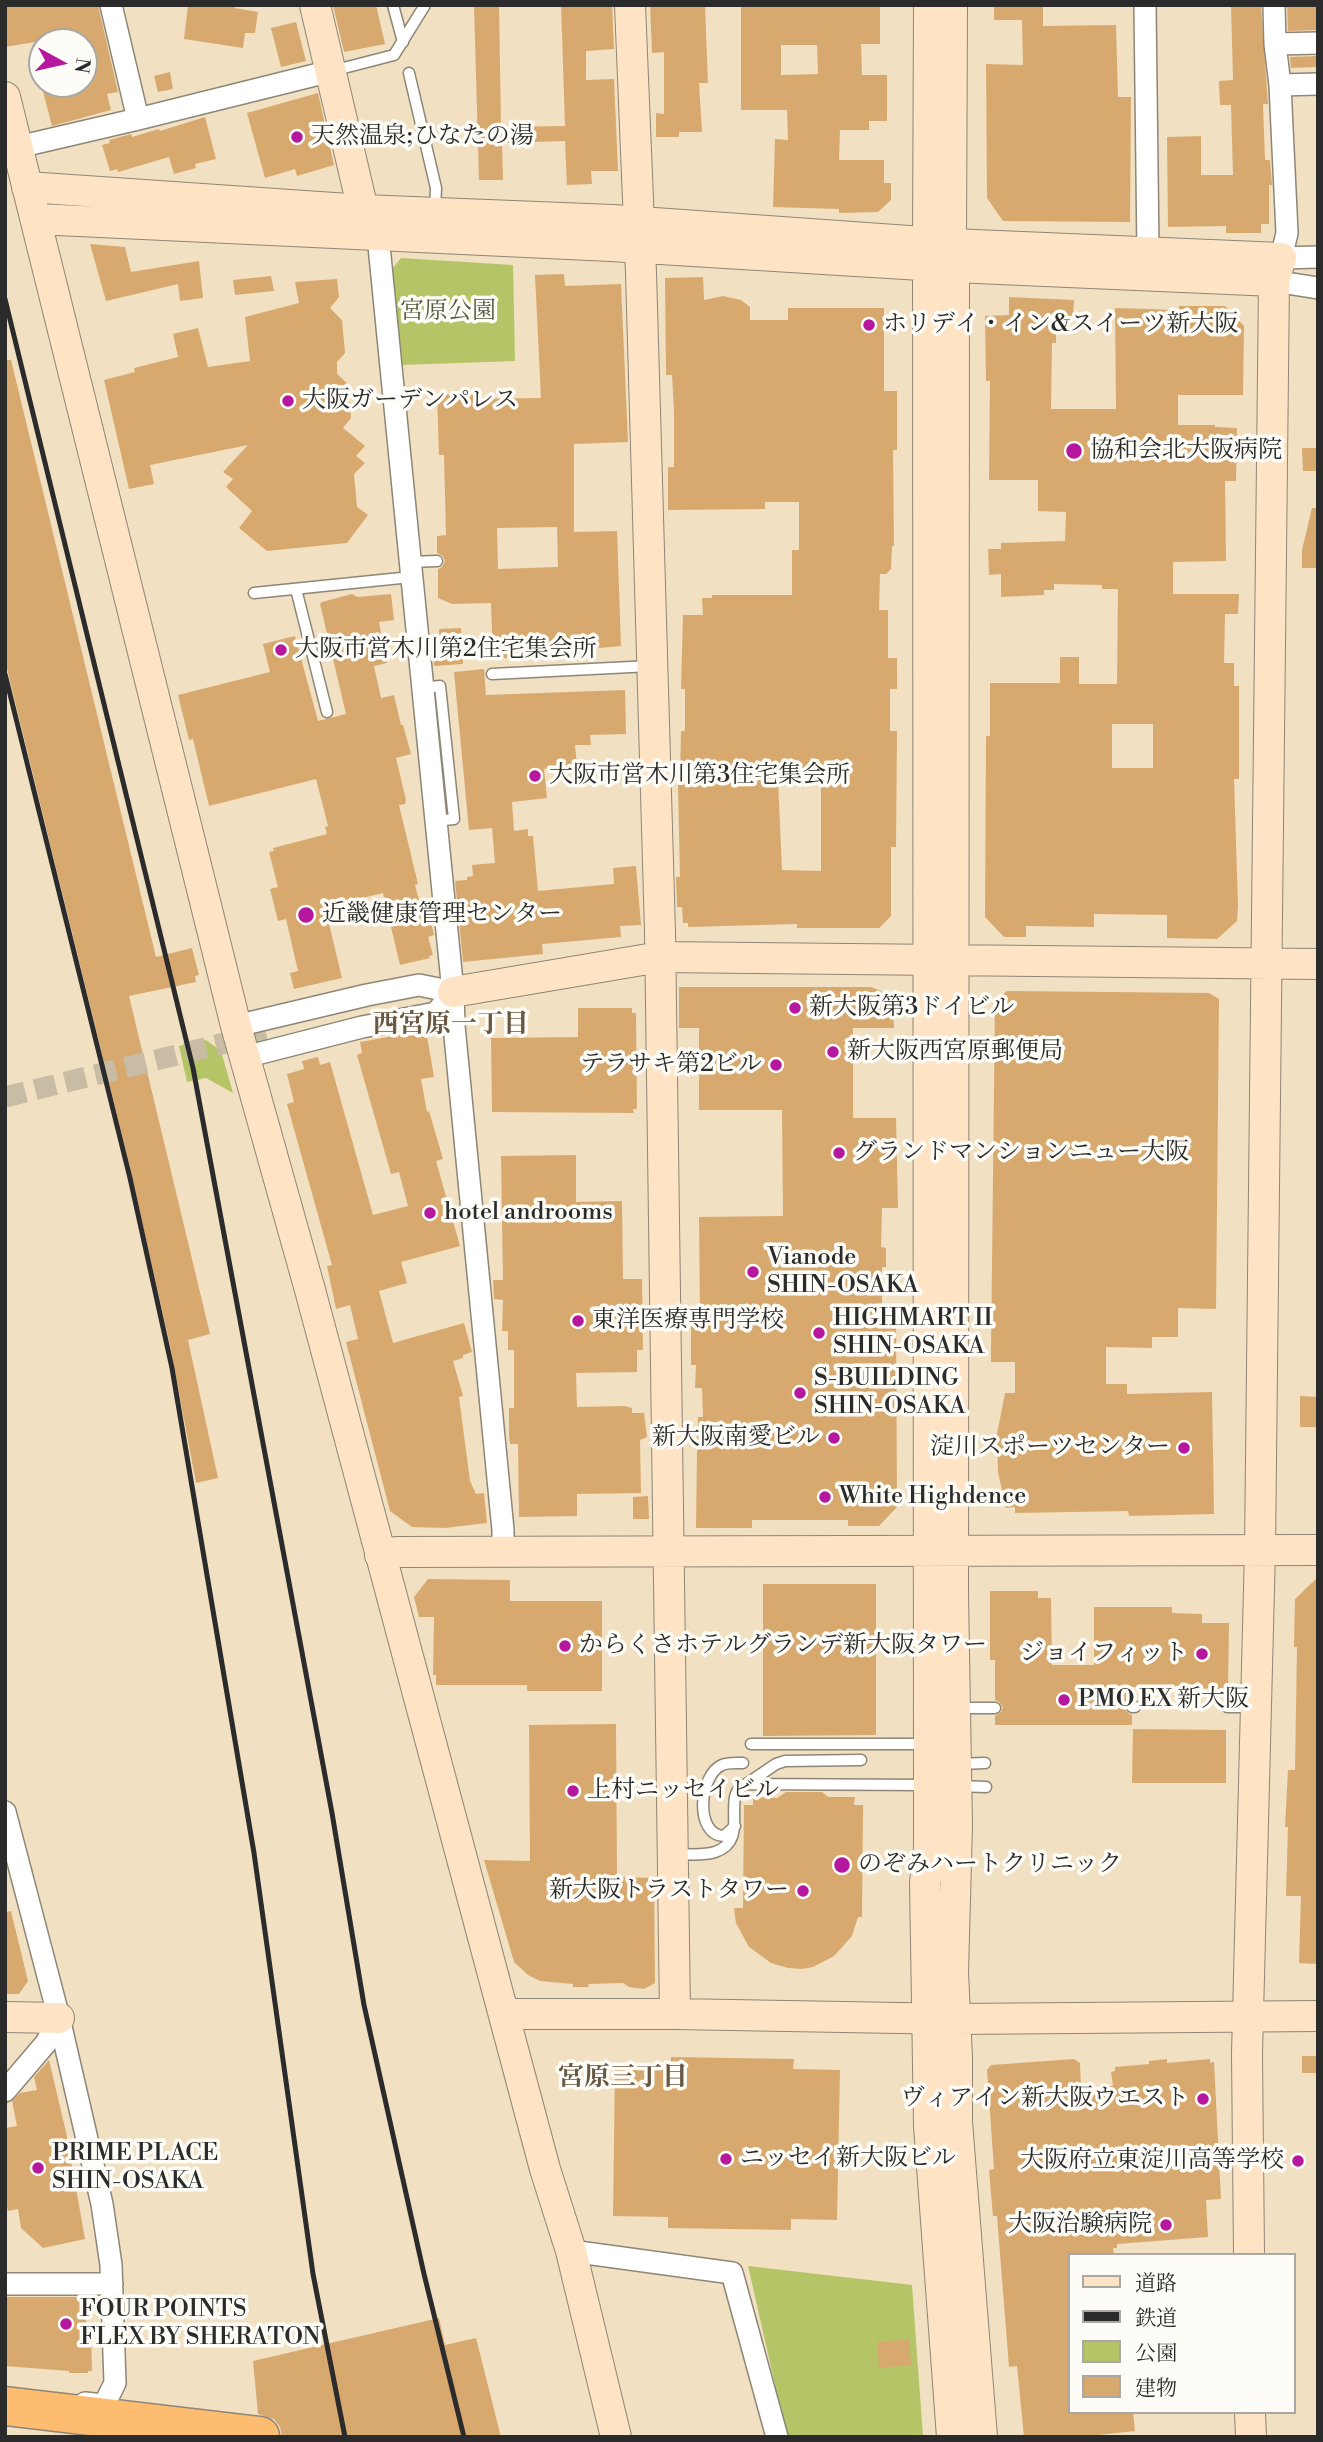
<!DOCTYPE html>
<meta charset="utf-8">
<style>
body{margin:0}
#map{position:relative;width:1323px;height:2442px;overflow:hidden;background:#f1e0c2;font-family:"Libre Bodoni","Noto Serif JP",serif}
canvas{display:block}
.frame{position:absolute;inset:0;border:7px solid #2b2b2b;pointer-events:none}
.legend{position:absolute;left:1068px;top:2253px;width:228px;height:161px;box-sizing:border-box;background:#fdfcf7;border:2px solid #a9a8a5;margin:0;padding:9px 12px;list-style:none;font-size:21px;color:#2b2b2b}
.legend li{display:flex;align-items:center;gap:14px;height:35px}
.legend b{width:35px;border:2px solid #a9a8a5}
.north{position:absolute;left:28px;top:28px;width:70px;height:70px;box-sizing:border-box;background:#fdfcf7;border:2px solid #a9a8a5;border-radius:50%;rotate:98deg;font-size:19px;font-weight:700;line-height:28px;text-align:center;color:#2b2b2b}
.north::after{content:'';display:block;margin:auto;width:24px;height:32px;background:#b5179e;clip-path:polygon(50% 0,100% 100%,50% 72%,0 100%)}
</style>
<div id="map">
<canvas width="1323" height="2442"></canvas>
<div class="frame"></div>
<ul class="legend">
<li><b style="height:9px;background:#fee4c5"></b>道路</li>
<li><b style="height:9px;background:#2b2b2b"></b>鉄道</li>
<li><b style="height:19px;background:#b5c467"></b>公園</li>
<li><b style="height:19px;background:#d8a96f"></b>建物</li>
</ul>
<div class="north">N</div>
</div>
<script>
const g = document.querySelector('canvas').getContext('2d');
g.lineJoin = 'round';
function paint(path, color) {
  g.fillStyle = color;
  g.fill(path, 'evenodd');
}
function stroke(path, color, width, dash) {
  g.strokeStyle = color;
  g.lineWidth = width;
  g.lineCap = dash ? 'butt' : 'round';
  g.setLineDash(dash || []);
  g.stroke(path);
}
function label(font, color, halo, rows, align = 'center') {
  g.font = font + ' "Libre Bodoni","Noto Serif JP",serif';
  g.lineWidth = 7;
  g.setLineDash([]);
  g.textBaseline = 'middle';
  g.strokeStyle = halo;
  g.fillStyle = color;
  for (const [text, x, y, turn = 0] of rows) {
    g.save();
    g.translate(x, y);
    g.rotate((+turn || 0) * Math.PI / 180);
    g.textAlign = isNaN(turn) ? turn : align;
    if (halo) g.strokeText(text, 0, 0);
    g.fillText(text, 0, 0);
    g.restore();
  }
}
paint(new Path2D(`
 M 401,258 L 513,265 L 515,361 L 401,365 L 392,269 Z
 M 206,1040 L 221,1051 L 233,1093 L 206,1078 L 187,1082 L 179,1046 Z
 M 748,2266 L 912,2285 L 923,2437 L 787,2437 Z`), '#b5c467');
paint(new Path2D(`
 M 5,5 L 98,5 L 118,92 L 107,94 L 111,110 L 52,126 L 41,84 L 84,84 L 84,42 L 35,42 L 5,47 Z
 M 188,5 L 234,5 L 235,8 L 258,12 L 255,33 L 245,33 L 243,48 L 184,39 Z
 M 333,5 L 376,5 L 385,44 L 344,52 Z
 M 474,5 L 499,5 L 501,127 L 565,126 L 561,5 L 612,5 L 614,49 L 586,51 L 586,80 L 614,79 L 618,171 L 591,171 L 592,184 L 567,185 L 565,141 L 502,143 L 503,180 L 479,180 Z
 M 650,5 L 705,5 L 708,83 L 699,83 L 702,132 L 679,132 L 679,137 L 656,137 L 656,113 L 664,114 L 664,52 L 652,53 Z
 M 741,5 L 880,5 L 880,44 L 861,44 L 862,75 L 887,75 L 887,121 L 869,121 L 869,130 L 840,130 L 839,160 L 884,160 L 884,183 L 891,183 L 891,200 L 878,212 L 839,213 L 839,209 L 773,207 L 775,139 L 788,140 L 787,110 L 741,110 ZM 781,45 L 817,45 L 818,74 L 781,75 Z
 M 994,5 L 1043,5 L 1043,26 L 1116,25 L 1118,97 L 1131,97 L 1130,222 L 1003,221 L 987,198 L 986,64 L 1023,65 L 1022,20 L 994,20 Z
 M 1231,5 L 1261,5 L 1268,104 L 1263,104 L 1265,160 L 1270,160 L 1272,185 L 1269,185 L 1269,224 L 1261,224 L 1261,233 L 1226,233 L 1226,226 L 1168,227 L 1167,137 L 1201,136 L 1201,175 L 1233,175 L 1231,105 L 1220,105 L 1219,81 L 1233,80 Z
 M 1287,5 L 1318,5 L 1318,30 L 1288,31 Z
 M 296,22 L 306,61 L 281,67 L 271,28 Z
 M 1318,56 L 1318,67 L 1291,68 L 1290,57 Z
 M 170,72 L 173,89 L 158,92 L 154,76 Z
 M 318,93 L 334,165 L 297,176 L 295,169 L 265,178 L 247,113 Z
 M 205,117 L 216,159 L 195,164 L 196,168 L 174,174 L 169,157 L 118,172 L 117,169 L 110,171 L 102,145 L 110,143 L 109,140 L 131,134 L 132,137 L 159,129 L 160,131 Z
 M 90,244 L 125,247 L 131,272 L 199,261 L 203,298 L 180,301 L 178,284 L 106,301 Z
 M 564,274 L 565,286 L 621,284 L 628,442 L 574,444 L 574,532 L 617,531 L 621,646 L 600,648 L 583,644 L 581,658 L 493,658 L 491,603 L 452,604 L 438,598 L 438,569 L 442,567 L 445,561 L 443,556 L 437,553 L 437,536 L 446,535 L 444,455 L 439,455 L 437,395 L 474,394 L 474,399 L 541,398 L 535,275 ZM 557,527 L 558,567 L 498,569 L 497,528 Z
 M 271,276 L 274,291 L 235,295 L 233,280 Z
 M 703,277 L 704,300 L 723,296 L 741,300 L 750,307 L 750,320 L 788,320 L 788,308 L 884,308 L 884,391 L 897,391 L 897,450 L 893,450 L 894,546 L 892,546 L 891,569 L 886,574 L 880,574 L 879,610 L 888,610 L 888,658 L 897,658 L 897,689 L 890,689 L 890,731 L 897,731 L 896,847 L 891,847 L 891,916 L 879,928 L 797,928 L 797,924 L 688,927 L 688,923 L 683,923 L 682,907 L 677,907 L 676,877 L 680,877 L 678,785 L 680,785 L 681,731 L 685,731 L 685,689 L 681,689 L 683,615 L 703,615 L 702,598 L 712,598 L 712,595 L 792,595 L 792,550 L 799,550 L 799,502 L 765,502 L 765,509 L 668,510 L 668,467 L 674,467 L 674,411 L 672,375 L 666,375 L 665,278 ZM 778,779 L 821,780 L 821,871 L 782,870 Z
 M 337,279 L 339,297 L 330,308 L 342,320 L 345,353 L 337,362 L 337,374 L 347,383 L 351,418 L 343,428 L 365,446 L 356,456 L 365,463 L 354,474 L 357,507 L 368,515 L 347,543 L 267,551 L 239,528 L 252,511 L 226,487 L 233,479 L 223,472 L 248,445 L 150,465 L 154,484 L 129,489 L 104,380 L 135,372 L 134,368 L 178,357 L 173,334 L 198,328 L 208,367 L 250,361 L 245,317 L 299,303 L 295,282 Z
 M 1009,297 L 1074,300 L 1073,319 L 1056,318 L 1056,343 L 1052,343 L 1051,409 L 1116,409 L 1115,308 L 1179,310 L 1179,306 L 1225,306 L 1244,326 L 1243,395 L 1178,395 L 1178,425 L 1215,425 L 1215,427 L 1237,428 L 1236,481 L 1225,481 L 1226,561 L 1173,562 L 1173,594 L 1239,594 L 1238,614 L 1225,614 L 1224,663 L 1234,663 L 1234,686 L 1239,686 L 1239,779 L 1234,779 L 1238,905 L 1237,921 L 1217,939 L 1167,938 L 1167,915 L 1094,914 L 1094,927 L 1026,926 L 1026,937 L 1004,937 L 985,917 L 986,736 L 990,736 L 990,683 L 1060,683 L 1060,657 L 1079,657 L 1079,684 L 1117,684 L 1118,589 L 1102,589 L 1102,585 L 1054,584 L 1054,590 L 1044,590 L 1044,595 L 1001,597 L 1001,574 L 989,575 L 988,549 L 1001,549 L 1001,543 L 1065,541 L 1066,512 L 1038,511 L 1038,480 L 989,480 L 990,381 L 986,381 L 985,316 L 1009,315 ZM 1112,724 L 1153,724 L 1153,768 L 1112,768 Z
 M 5,360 L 11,360 L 156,957 L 192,948 L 199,975 L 195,976 L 196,982 L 129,996 L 210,1334 L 188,1340 L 218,1478 L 196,1483 L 170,1345 L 127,1155 L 5,661 Z
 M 1302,448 L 1318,448 L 1318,471 L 1303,471 Z
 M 1312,508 L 1318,508 L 1318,568 L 1302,568 L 1302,550 Z
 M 352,594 L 357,597 L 391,594 L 394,620 L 379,622 L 387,663 L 374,666 L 381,698 L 394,695 L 401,725 L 403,725 L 411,754 L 396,758 L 406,800 L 405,804 L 399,805 L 418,884 L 415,885 L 423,915 L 429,914 L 434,935 L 428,937 L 433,955 L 429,956 L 430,958 L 400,965 L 383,893 L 325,907 L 342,978 L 294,989 L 290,973 L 298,971 L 286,919 L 278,921 L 270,889 L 278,887 L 269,852 L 274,851 L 273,848 L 327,834 L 325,827 L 328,826 L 316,779 L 209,806 L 193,739 L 189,740 L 178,695 L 270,672 L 263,644 L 295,636 L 318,721 L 346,714 L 320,604 L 322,602 Z
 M 461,628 L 463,664 L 434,666 L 432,644 L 440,643 L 439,629 Z
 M 484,669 L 486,695 L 625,690 L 626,734 L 590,735 L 591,745 L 575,745 L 577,765 L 544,769 L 547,798 L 512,802 L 514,831 L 528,829 L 528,836 L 533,836 L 538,891 L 614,884 L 613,868 L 636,866 L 641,925 L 620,926 L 621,937 L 542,944 L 543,954 L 463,962 L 455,881 L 467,880 L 467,877 L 473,876 L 472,865 L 495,863 L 492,828 L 469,830 L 454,672 Z
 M 679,987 L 871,987 L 881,991 L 893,1005 L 894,1028 L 853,1028 L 853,1118 L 896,1118 L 898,1208 L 882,1208 L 881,1247 L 886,1248 L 886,1267 L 882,1267 L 882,1315 L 896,1315 L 897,1507 L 879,1526 L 848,1526 L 848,1520 L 752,1520 L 752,1528 L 696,1528 L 697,1451 L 698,1417 L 703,1417 L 702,1388 L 695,1388 L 696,1365 L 691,1365 L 691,1317 L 700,1317 L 699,1217 L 783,1216 L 782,1110 L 699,1110 L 699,1028 L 679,1028 Z
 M 1007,991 L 1209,993 L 1219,999 L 1216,1309 L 1178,1308 L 1178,1337 L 1152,1337 L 1152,1348 L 1106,1347 L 1106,1384 L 1127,1384 L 1127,1394 L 1212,1392 L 1214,1514 L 1129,1516 L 1128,1511 L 1015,1513 L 1015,1507 L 1006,1508 L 998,1472 L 997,1434 L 1005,1393 L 1015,1393 L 1015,1362 L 991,1362 L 991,1351 L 995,1001 Z
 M 578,1008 L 632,1008 L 632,1013 L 636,1013 L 637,1109 L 633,1109 L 634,1113 L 492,1112 L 491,1038 L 578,1037 Z
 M 426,1030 L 434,1077 L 421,1079 L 427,1112 L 429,1111 L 443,1159 L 436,1161 L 460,1246 L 401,1262 L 407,1283 L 379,1291 L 393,1343 L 464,1323 L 472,1352 L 463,1355 L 463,1358 L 453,1361 L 463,1396 L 459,1397 L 470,1481 L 476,1494 L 484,1493 L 487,1523 L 445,1528 L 412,1527 L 390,1511 L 346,1342 L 358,1339 L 350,1305 L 336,1309 L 327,1266 L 332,1265 L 287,1104 L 294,1102 L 287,1074 L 304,1069 L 302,1061 L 318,1057 L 320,1065 L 330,1062 L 373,1215 L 408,1206 L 399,1172 L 391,1174 L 357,1055 L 362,1053 L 360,1042 Z
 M 576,1155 L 576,1202 L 622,1201 L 623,1279 L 642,1279 L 643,1350 L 637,1350 L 637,1372 L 576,1373 L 577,1407 L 625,1406 L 632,1408 L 632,1413 L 644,1413 L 647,1437 L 640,1440 L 641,1493 L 577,1494 L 577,1516 L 519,1517 L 518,1444 L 510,1444 L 509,1436 L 509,1408 L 514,1408 L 514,1350 L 508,1350 L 508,1331 L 502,1331 L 503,1300 L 494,1299 L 493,1280 L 503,1280 L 501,1156 Z
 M 1300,1396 L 1318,1397 L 1318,1427 L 1300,1427 Z
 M 648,1496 L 649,1519 L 633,1519 L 633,1497 Z
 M 1318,1577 L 1318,1964 L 1299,1963 L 1301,1896 L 1286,1896 L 1288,1827 L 1285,1827 L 1288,1770 L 1295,1770 L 1297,1647 L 1294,1647 L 1295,1599 Z
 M 428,1579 L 510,1580 L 510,1601 L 602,1601 L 602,1691 L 527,1691 L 527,1685 L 436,1685 L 436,1675 L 433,1675 L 434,1617 L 419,1617 L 414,1597 Z
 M 763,1584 L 876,1584 L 876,1735 L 763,1736 Z
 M 990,1591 L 1038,1591 L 1038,1598 L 1051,1598 L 1052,1665 L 1094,1665 L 1094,1607 L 1172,1607 L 1172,1613 L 1202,1614 L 1202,1623 L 1229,1623 L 1228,1689 L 1132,1687 L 1132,1699 L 1126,1703 L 1124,1708 L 1128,1713 L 1132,1715 L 1132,1725 L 995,1725 L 995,1716 L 1001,1712 L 1003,1707 L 999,1702 L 995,1700 L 995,1660 L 990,1660 Z
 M 616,1724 L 617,1877 L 654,1878 L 655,1983 L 644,1989 L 629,1987 L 623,1983 L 588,1984 L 589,1987 L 573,1987 L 573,1984 L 540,1981 L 528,1975 L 514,1962 L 484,1860 L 530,1861 L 529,1725 Z
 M 1133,1729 L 1226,1730 L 1226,1783 L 1132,1783 Z
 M 786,1792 L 822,1792 L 828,1797 L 855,1797 L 854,1805 L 863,1805 L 862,1917 L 858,1917 L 852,1936 L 834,1956 L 813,1967 L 802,1969 L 788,1968 L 771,1963 L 749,1947 L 736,1923 L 734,1908 L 743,1908 L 744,1805 L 753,1805 L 753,1797 L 777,1798 Z
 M 11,1911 L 28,1981 L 19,1994 L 5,1994 L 5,1912 Z
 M 1302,2056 L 1318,2056 L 1318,2073 L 1302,2073 Z
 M 671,2057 L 794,2059 L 793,2069 L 840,2070 L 837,2220 L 791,2219 L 791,2230 L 668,2228 L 668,2217 L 613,2216 L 615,2066 L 671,2067 Z
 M 1074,2059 L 1080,2063 L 1081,2088 L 1113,2086 L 1111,2072 L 1115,2071 L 1115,2067 L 1149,2064 L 1149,2061 L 1167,2059 L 1167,2063 L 1210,2059 L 1210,2063 L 1214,2062 L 1221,2199 L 1206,2200 L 1208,2237 L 1117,2244 L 1117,2248 L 1113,2248 L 1114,2255 L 1069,2255 L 1069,2412 L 1133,2412 L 1135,2431 L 1080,2437 L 1024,2437 L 1017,2366 L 1009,2367 L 997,2216 L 993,2216 L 989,2170 L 994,2169 L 987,2070 L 991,2065 Z
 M 49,2060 L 66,2132 L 85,2239 L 43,2248 L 21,2228 L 18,2209 L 8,2211 L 5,2198 L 5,2128 L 17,2126 L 12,2101 L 20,2093 L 37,2090 L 34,2077 Z
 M 7,2297 L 86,2297 L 86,2334 L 91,2334 L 92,2371 L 88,2371 L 88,2373 L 69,2373 L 69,2371 L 5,2366 Z
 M 439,2318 L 445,2345 L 476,2338 L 501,2437 L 282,2437 L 280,2427 L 274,2419 L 258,2414 L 253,2361 Z
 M 909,2339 L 911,2365 L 879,2368 L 877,2342 Z`), '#d8a96f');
stroke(new Path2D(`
 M 5,1097 L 266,1033`), '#c9bca4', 21, [21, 10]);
const lane = new Path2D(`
 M 393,5 L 403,42
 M 332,71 L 394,55 L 425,5
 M 409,73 L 436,188 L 435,211
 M 409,562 L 437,561
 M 296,589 L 327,712
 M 254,593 L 411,577
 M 492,674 L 651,666
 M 421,688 L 440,686 L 454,819 L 434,821
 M 1132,1707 L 1135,1707
 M 1227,1707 L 1256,1707
 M 958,1708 L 995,1708
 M 751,1744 L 926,1744
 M 958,1764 L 985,1763
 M 748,1783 L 776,1764 L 785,1761 L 861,1760
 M 957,1786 L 986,1787
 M 735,1826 L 724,1836 C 694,1835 699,1775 722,1765 C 728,1762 736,1763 743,1763
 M 676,1854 C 688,1854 703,1856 715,1852 C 752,1840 719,1794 746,1784 L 926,1785`);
const street = new Path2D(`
 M 111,5 L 138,119
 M 1145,5 L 1148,253
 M 1274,5 L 1275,44 L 1280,85 L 1287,233 L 1281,258 L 1318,257
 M 1275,44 L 1318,43
 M 1280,85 L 1318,84
 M 18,147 L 138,119 L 331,71
 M 378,236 L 453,992 L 454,1026 L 503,1530 L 503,1552
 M 1274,281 L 1318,288
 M 236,1026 L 367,995 L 419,985 L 453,992
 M 245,1057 L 362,1027 L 436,1013 L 453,992
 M 5,1812 L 59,2018 L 102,2204 L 111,2265 L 115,2383 L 104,2405 L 85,2403
 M 5,2091 L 46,2043 L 59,2018
 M 571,2251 L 732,2273 L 777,2437
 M 5,2284 L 112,2284`);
const secondary = new Path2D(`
 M 315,5 L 363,210 L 371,225
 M 630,5 L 641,273 L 660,932 L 675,2014
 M 929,5 L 928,242 L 929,1785 L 929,1847 L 925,1883 L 929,2126 L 952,2437
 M 952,5 L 951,244 L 954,267 L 953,1595 L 957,1825 L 953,1972 L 957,2057 L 957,2122 L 982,2437
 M 5,97 L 236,1026 L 310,1290 L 545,2169 L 571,2251 L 616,2437
 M 27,187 L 363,210 L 612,220 L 951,244 L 1281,258 L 1274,281 L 1260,1550 L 1247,2054 L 1249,2255
 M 36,219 L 611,246 L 954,267 L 1274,281
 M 453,992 L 660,957 L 1318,964
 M 380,1555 L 396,1552 L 1318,1550
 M 504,2014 L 675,2014 L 955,2019 L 1318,2016
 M 5,2017 L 59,2018
 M 1250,2412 L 1251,2437`);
const highway = new Path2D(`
 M 5,2406 L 260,2436`);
stroke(lane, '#8e8676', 13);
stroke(street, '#8e8676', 24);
stroke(secondary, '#8e8676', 32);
stroke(highway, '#8e8676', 41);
stroke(lane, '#fff', 10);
stroke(street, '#fff', 21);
stroke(secondary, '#fee4c5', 30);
stroke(highway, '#fdbc6f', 38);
stroke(new Path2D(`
 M 5,299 L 193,1068 L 332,1813 L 364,2005 L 424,2274 L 464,2437
 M 5,674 L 130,1178 L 172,1368 L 254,1853 L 313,2274 L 345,2437`), '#2b2b2b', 5);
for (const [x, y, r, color] of [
 [297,137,7,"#b5179e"],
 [869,325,7,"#b5179e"],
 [288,401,7,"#b5179e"],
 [1074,451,9,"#b5179e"],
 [281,650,7,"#b5179e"],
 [535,776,7,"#b5179e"],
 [306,915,9,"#b5179e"],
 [795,1008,7,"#b5179e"],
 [833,1052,7,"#b5179e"],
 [776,1065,7,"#b5179e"],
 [839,1153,7,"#b5179e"],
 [430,1213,7,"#b5179e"],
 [753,1272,7,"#b5179e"],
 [578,1321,7,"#b5179e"],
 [819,1333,7,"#b5179e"],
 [800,1393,7,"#b5179e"],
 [834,1438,7,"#b5179e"],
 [1184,1448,7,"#b5179e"],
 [825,1497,7,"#b5179e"],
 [565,1646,7,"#b5179e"],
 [1202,1654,7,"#b5179e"],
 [1064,1700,7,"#b5179e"],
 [573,1791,7,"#b5179e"],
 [842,1865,9,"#b5179e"],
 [803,1891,7,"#b5179e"],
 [1203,2099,7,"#b5179e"],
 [726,2159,7,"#b5179e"],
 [1298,2161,7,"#b5179e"],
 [38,2168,7,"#b5179e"],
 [1166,2225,7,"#b5179e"],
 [66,2324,7,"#b5179e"]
]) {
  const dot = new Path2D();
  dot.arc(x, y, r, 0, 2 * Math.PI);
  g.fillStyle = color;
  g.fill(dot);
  stroke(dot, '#fdfcf7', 2.5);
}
label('24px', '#2b2b2b', '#fdfcf7', [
 ["天然温泉;ひなたの湯",311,137],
 ["ホリデイ・イン&スイーツ新大阪",883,325],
 ["大阪ガーデンパレス",302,401],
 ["協和会北大阪病院",1090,451],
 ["大阪市営木川第2住宅集会所",295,650],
 ["大阪市営木川第3住宅集会所",549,776],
 ["近畿健康管理センター",322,915],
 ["新大阪第3ドイビル",809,1008],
 ["新大阪西宮原郵便局",847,1052],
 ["テラサキ第2ビル",762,1065,"right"],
 ["グランドマンションニュー大阪",853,1153],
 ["hotel androoms",444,1213],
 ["Vianode",767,1258],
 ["SHIN-OSAKA",767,1286],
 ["HIGHMART II",833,1319],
 ["SHIN-OSAKA",833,1347],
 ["東洋医療専門学校",592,1321],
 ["S-BUILDING",814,1379],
 ["SHIN-OSAKA",814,1407],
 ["新大阪南愛ビル",820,1438,"right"],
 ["淀川スポーツセンター",1170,1448,"right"],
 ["White Highdence",839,1497],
 ["からくさホテルグランデ新大阪タワー",579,1646],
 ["ジョイフィット",1188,1654,"right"],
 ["PMO EX 新大阪",1078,1700],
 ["上村ニッセイビル",587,1791],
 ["のぞみハートクリニック",858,1865],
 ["新大阪トラストタワー",789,1891,"right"],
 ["ヴィアイン新大阪ウエスト",1189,2099,"right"],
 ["PRIME PLACE",52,2154],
 ["SHIN-OSAKA",52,2182],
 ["ニッセイ新大阪ビル",740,2159],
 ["大阪府立東淀川高等学校",1284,2161,"right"],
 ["大阪治験病院",1152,2225,"right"],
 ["FOUR POINTS",80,2310],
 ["FLEX BY SHERATON",80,2338]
], 'left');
label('24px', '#54593d', '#fdfcf7', [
 ["宮原公園",448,312]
]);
label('bold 26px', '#685743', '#fdfcf7', [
 ["西宮原一丁目",451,1026],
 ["宮原三丁目",623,2079]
]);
</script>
